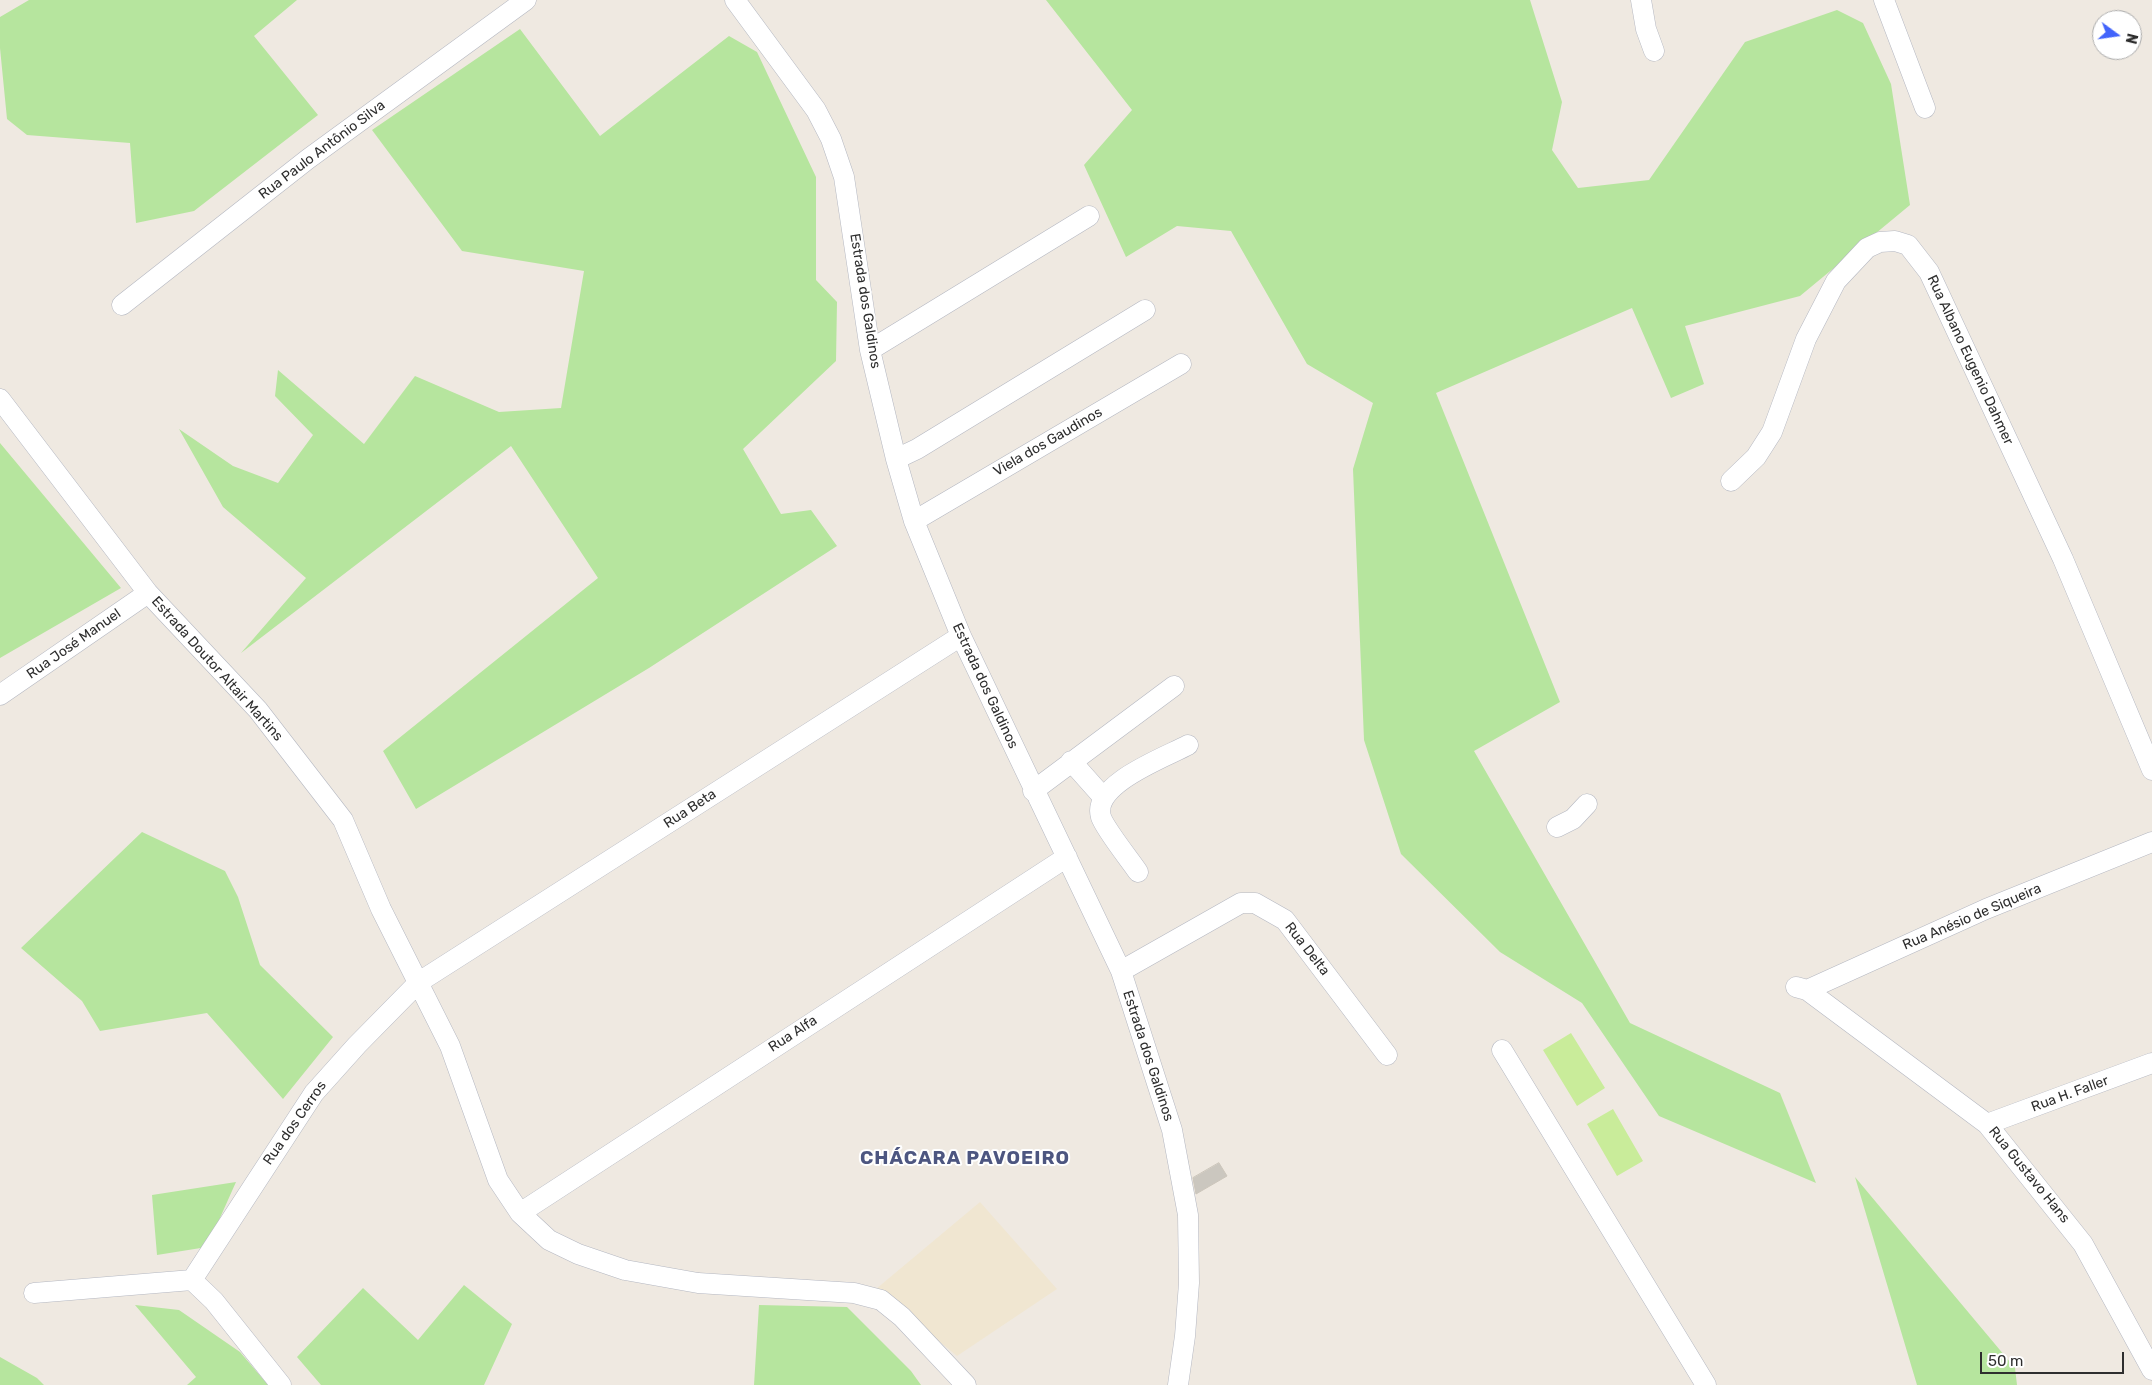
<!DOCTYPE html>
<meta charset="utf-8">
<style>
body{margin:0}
#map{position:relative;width:2152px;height:1385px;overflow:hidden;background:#efe9e1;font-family:Rubik,sans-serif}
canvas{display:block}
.north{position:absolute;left:2092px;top:10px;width:50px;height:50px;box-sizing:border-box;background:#fff;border:1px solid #ababab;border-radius:50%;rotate:104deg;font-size:14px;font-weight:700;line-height:20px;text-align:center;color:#2e2e2e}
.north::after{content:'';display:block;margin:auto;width:18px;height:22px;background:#4264fb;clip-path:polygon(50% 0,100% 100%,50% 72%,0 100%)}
.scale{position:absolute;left:1980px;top:1352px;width:144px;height:22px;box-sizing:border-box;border:2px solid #2e2e2e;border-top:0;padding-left:6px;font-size:15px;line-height:18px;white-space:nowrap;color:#2e2e2e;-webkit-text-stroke:4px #fff;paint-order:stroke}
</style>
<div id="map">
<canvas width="2152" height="1385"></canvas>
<div class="north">N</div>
<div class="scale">50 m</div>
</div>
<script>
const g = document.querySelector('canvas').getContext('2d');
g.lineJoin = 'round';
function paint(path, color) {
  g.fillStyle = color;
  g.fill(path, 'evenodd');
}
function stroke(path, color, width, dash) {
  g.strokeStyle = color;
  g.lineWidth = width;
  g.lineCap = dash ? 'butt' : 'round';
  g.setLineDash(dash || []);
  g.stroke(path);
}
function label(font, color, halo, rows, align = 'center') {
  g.font = font + ' Rubik,sans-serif';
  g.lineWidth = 4;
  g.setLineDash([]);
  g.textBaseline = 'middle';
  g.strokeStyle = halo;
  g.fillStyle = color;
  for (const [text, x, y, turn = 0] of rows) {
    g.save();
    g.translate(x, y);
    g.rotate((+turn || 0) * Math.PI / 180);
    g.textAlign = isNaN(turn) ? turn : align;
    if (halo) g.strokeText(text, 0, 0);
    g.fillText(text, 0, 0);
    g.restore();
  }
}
paint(new Path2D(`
 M 980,1202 L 1057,1289 L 957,1356 L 876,1289 Z`), '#f0e6d1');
paint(new Path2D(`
 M 29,0 L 297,0 L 254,36 L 318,115 L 194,211 L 136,223 L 130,143 L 27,135 L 7,119 L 0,48 L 0,17 Z
 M 1046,0 L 1530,0 L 1562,102 L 1552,150 L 1578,188 L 1649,180 L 1745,42 L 1837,10 L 1863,23 L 1891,84 L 1910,205 L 1800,296 L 1685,326 L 1704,384 L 1671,398 L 1632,308 L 1436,393 L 1560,702 L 1474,751 L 1630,1023 L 1780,1093 L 1816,1183 L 1659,1116 L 1582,1003 L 1500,952 L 1401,854 L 1364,740 L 1353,469 L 1373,403 L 1307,364 L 1231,231 L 1177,226 L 1126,257 L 1084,165 L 1132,110 Z
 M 520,29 L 600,136 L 729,36 L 757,52 L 816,177 L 816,280 L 837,302 L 836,361 L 743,449 L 781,514 L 811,510 L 837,546 L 649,668 L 416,809 L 383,751 L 598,578 L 511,446 L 241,653 L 306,578 L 223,507 L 179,429 L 233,466 L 278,483 L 313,435 L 275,396 L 278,370 L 364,444 L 415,376 L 499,412 L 561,408 L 584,271 L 462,251 L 372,130 Z
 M 0,443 L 121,588 L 0,658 Z
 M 142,832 L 225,871 L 238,897 L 260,965 L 333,1037 L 283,1099 L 207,1013 L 100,1031 L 82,1001 L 21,948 Z
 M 1855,1177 L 2015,1368 L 2017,1385 L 1917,1385 Z
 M 236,1182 L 207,1247 L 157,1255 L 152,1195 Z
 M 464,1285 L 512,1324 L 484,1385 L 321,1385 L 297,1357 L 363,1288 L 418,1340 Z
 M 135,1305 L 179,1310 L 240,1352 L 268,1385 L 187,1385 L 196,1377 Z
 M 759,1305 L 847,1307 L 911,1371 L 921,1385 L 754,1385 Z
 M 0,1357 L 37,1378 L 44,1385 L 0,1385 Z`), '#b6e59e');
paint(new Path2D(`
 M 1571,1033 L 1605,1088 L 1577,1106 L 1543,1050 Z
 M 1613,1109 L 1643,1161 L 1617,1176 L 1587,1124 Z`), '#c9ec9a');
const building = new Path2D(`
 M 1219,1163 L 1227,1176 L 1196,1194 L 1193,1178 Z`);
paint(building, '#cbc7bf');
stroke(building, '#cbc5ba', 1);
const minor = new Path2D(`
 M 735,0 L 816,110 L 831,139 L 844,177 L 870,350 L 896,459 L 914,521 L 961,636 L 1121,971 L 1172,1130 L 1188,1215 L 1189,1283 L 1185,1336 L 1178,1385
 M 1641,0 L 1646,29 L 1654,51
 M 1884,0 L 1925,108
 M 122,305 L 308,159 L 526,0
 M 870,350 L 1089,216
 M 0,399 L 148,593 L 258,710 L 343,820 L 381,909 L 450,1046 L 498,1180 L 520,1213 L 549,1240 L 578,1254 L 625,1270 L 698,1283 L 854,1293 L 881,1300 L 902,1317 L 966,1385
 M 896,459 L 917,449 L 1145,310
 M 1731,481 L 1756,457 L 1772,432 L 1806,339 L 1836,281 L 1867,248 L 1880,242 L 1895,241 L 1908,245 L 1929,272 L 2063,559 L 2152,770
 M 914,521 L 1181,364
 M 0,695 L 148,593
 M 1071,761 L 1103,797
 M 1033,791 L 1174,686
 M 1557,827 L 1573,819 L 1587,804
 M 1138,872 C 1130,860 1105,829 1101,817 C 1091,784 1166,757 1188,745
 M 1121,971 L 1241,903 L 1255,903 L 1285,920 L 1387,1055
 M 1796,987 L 1807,990 L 1986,909 L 2152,842
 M 1807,990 L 1987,1124 L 2083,1244 L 2152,1370
 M 1502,1050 L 1706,1385
 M 1987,1124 L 2152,1063
 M 520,1213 L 1067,857
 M 192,1280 L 314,1093 L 357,1045 L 419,982 L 961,636
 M 192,1280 L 214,1301 L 281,1385
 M 34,1293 L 192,1280`);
stroke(minor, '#b4b7c1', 21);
stroke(minor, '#fff', 20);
label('14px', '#2e2e2e', '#fff', [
 ["Rua Paulo Antônio Silva",322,150,-37],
 ["Estrada dos Galdinos",865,301,81],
 ["Rua Albano Eugenio Dahmer",1970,360,65],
 ["Viela dos Gaudinos",1048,442,-30],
 ["Rua José Manuel",74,644,-35],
 ["Estrada Doutor Altair Martins",217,669,48],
 ["Estrada dos Galdinos",985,686,65],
 ["Rua Beta",690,809,-33],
 ["Rua Anésio de Siqueira",1972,917,-23],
 ["Rua Delta",1307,949,52],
 ["Rua Alfa",793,1034,-33],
 ["Estrada dos Galdinos",1148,1056,72],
 ["Rua H. Faller",2070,1094,-20],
 ["Rua dos Cerros",295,1123,-55],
 ["Rua Gustavo Hans",2029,1175,51]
]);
g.letterSpacing = '1px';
label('bold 19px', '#4d5680', '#fff', [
 ["CHÁCARA PAVOEIRO",965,1159]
]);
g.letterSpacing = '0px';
</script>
